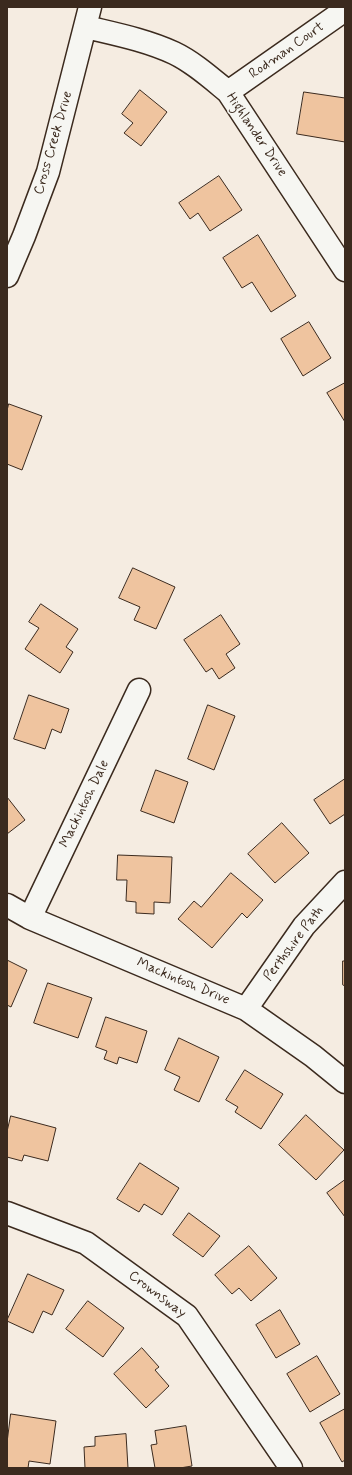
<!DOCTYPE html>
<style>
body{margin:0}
#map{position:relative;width:352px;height:1475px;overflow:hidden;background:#f5ece1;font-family:Mynerve,sans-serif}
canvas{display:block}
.frame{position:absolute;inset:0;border:8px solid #3b2a1e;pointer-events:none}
</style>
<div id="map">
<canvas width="352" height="1475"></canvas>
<div class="frame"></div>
</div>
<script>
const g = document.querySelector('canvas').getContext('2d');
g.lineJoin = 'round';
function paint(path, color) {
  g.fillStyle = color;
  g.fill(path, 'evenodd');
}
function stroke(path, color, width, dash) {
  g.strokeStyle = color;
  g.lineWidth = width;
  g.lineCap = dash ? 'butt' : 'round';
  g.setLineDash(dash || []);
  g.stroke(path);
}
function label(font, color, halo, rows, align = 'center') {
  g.font = font + ' Mynerve,sans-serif';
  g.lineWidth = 3;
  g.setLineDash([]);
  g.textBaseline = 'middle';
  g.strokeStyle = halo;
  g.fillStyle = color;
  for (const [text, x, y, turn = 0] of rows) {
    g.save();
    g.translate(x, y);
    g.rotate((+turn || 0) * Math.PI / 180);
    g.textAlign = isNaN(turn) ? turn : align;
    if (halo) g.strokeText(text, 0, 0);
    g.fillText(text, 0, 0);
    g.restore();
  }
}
const building = new Path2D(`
 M 140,90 L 167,112 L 141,146 L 124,133 L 133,123 L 122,114 Z
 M 304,92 L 345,98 L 345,142 L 297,134 Z
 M 219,176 L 242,210 L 210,231 L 198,213 L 190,219 L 179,203 Z
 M 258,235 L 296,296 L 271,312 L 252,282 L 242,288 L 223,258 Z
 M 309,322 L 331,358 L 303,376 L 281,339 Z
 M 345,383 L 345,422 L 327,393 Z
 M 9,404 L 42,416 L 22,470 L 7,464 L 7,411 Z
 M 133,568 L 175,587 L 156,629 L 134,620 L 140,607 L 119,598 Z
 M 41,604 L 78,629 L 66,647 L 73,652 L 60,673 L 25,649 L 39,628 L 29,622 Z
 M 221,615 L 240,644 L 226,654 L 235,668 L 219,679 L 212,668 L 206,672 L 184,640 Z
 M 29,695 L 69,709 L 61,733 L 52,729 L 45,749 L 14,739 Z
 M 208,705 L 235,716 L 214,770 L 188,759 Z
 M 156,770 L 188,782 L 174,823 L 141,811 Z
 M 345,779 L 345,814 L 330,824 L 314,800 Z
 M 7,797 L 25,820 L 7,834 Z
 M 282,823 L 309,853 L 275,883 L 248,854 Z
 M 118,855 L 172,857 L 170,903 L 154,902 L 154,914 L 136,913 L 136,902 L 126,901 L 127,880 L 117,880 Z
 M 231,873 L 263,900 L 247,918 L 242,913 L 212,948 L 178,919 L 194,901 L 201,907 Z
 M 7,960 L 27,970 L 11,1007 L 7,1005 Z
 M 343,961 L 345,961 L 345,986 L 343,985 Z
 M 48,983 L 92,998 L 78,1038 L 34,1023 Z
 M 106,1017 L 147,1031 L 137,1063 L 119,1057 L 117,1064 L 104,1059 L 107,1051 L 96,1047 Z
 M 179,1038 L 219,1057 L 199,1102 L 174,1090 L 180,1077 L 165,1070 Z
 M 245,1070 L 283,1094 L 261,1129 L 235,1112 L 238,1107 L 226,1100 Z
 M 306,1115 L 344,1150 L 316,1180 L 279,1145 Z
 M 11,1116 L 56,1128 L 48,1161 L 24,1155 L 22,1161 L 7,1157 L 7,1132 Z
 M 140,1163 L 179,1188 L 162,1215 L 144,1204 L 139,1212 L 117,1199 Z
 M 345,1180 L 345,1217 L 327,1193 Z
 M 189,1213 L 220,1236 L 203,1257 L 173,1235 Z
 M 249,1246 L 277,1278 L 251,1301 L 239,1288 L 232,1294 L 215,1275 Z
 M 28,1274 L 64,1290 L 52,1315 L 43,1311 L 33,1333 L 7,1321 Z
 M 88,1301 L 124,1328 L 103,1357 L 66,1329 Z
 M 280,1310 L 300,1344 L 276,1358 L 256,1325 Z
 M 142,1348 L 159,1367 L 155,1370 L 169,1386 L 146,1408 L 114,1374 Z
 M 317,1356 L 340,1394 L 310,1412 L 287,1374 Z
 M 345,1409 L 345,1460 L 342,1462 L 320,1423 Z
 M 11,1414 L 56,1421 L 50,1464 L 29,1461 L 28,1468 L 7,1468 L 7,1443 Z
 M 186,1426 L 192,1466 L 180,1468 L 155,1468 L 151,1445 L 157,1444 L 155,1431 Z
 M 126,1434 L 128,1468 L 85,1468 L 84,1447 L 95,1446 L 95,1437 Z`);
paint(building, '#efc49f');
stroke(building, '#3b2a1e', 1);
const minor = new Path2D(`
 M 86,27 C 115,34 146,40 174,53 C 193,62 211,78 228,92 L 345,270
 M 228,92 L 345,10
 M 7,276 L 24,236 L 48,172 L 90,7
 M 7,905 L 30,918 L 246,1009 L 313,1056 L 345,1082
 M 30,918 L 139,690
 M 246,1009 L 304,926 L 345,882
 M 7,1213 L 86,1243 L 187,1316 L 291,1468`);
stroke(minor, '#3b2a1e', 25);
stroke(minor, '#f6f6f2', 22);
label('14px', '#3b2a1e', '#f6f6f2', [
 ["Rodman Court",287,51,-35],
 ["Highlander Drive",256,135,56],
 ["Cross Creek Drive",54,143,-74],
 ["Mackintosh Dale",85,804,-64],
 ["Perthshire Path",294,944,-53],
 ["Mackintosh Drive",183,982,23],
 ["Crownsway",157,1295,37]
]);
</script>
